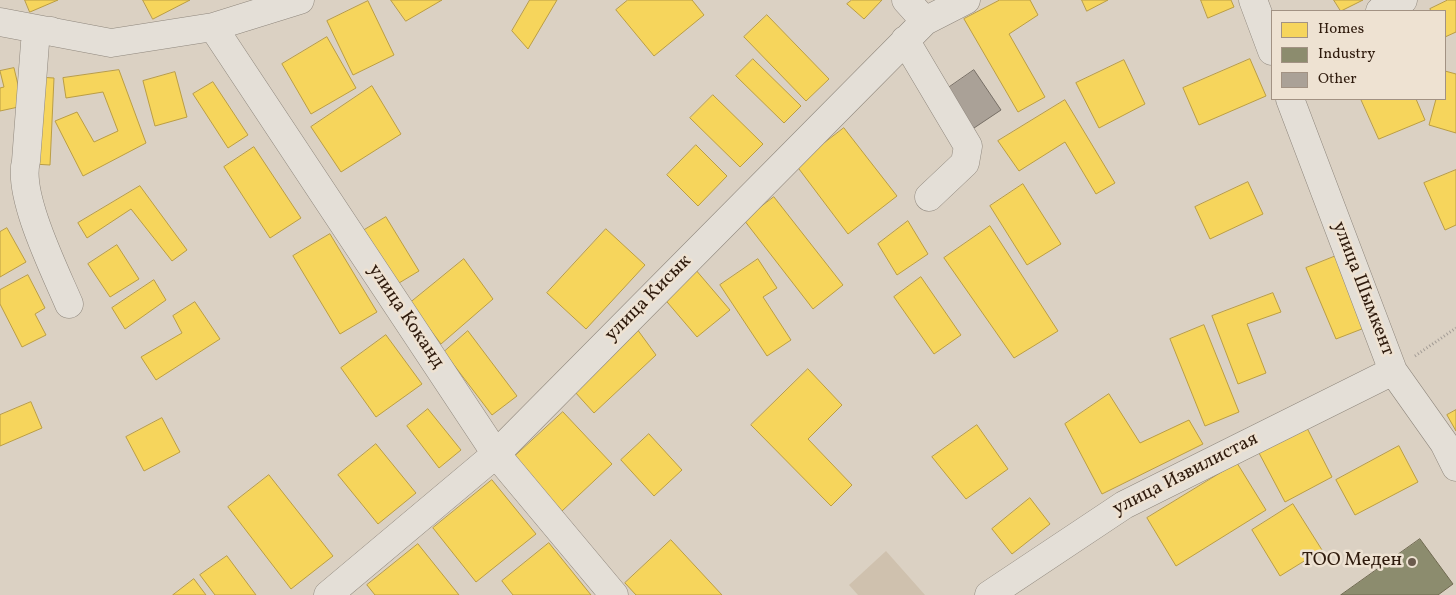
<!DOCTYPE html>
<meta charset="utf-8">
<style>
body{margin:0}
#map{position:relative;width:1456px;height:595px;overflow:hidden;background:#dbd1c3;font-family:Vollkorn,serif}
canvas{display:block}
.legend{position:absolute;left:1271px;top:10px;width:175px;height:90px;box-sizing:border-box;background:#eee2d2;border:1px solid #a29283;margin:0;padding:6px 9px;list-style:none;font-size:15px;color:#2f1b0d}
.legend li{display:flex;align-items:center;gap:10px;height:25px}
.legend b{width:25px;border:1px solid #a29283}
</style>
<div id="map">
<canvas width="1456" height="595"></canvas>
<ul class="legend">
<li><b style="height:14px;background:#f6d55c"></b>Homes</li>
<li><b style="height:14px;background:#8c8c6e"></b>Industry</li>
<li><b style="height:14px;background:#aaa197"></b>Other</li>
</ul>
</div>
<script>
const g = document.querySelector('canvas').getContext('2d');
g.lineJoin = 'round';
function paint(path, color) {
  g.fillStyle = color;
  g.fill(path, 'evenodd');
}
function stroke(path, color, width, dash) {
  g.strokeStyle = color;
  g.lineWidth = width;
  g.lineCap = dash ? 'butt' : 'round';
  g.setLineDash(dash || []);
  g.stroke(path);
}
function label(font, color, halo, rows, align = 'center') {
  g.font = font + ' Vollkorn,serif';
  g.lineWidth = 5;
  g.setLineDash([]);
  g.textBaseline = 'middle';
  g.strokeStyle = halo;
  g.fillStyle = color;
  for (const [text, x, y, turn = 0] of rows) {
    g.save();
    g.translate(x, y);
    g.rotate((+turn || 0) * Math.PI / 180);
    g.textAlign = isNaN(turn) ? turn : align;
    if (halo) g.strokeText(text, 0, 0);
    g.fillText(text, 0, 0);
    g.restore();
  }
}
paint(new Path2D(`
 M 886,551 L 925,595 L 858,595 L 849,585 Z`), '#cfc1ae');
const homes = new Path2D(`
 M 25,0 L 58,0 L 30,12 Z
 M 143,0 L 190,0 L 153,19 Z
 M 391,0 L 442,0 L 406,21 Z
 M 530,0 L 557,0 L 528,49 L 512,31 Z
 M 628,0 L 692,0 L 704,15 L 654,56 L 616,10 Z
 M 852,0 L 882,0 L 864,19 L 847,4 Z
 M 1000,0 L 1030,0 L 1038,15 L 1009,34 L 1045,97 L 1018,112 L 964,19 Z
 M 1082,0 L 1108,0 L 1087,11 Z
 M 1201,0 L 1231,0 L 1234,7 L 1208,18 Z
 M 1334,0 L 1363,0 L 1341,11 Z
 M 1448,0 L 1456,0 L 1456,32 L 1445,37 L 1445,11 L 1431,11 L 1430,9 Z
 M 368,1 L 394,55 L 353,75 L 327,21 Z
 M 767,15 L 829,79 L 806,101 L 744,37 Z
 M 327,37 L 356,88 L 311,114 L 282,64 Z
 M 753,59 L 801,106 L 784,123 L 736,76 Z
 M 1250,59 L 1266,96 L 1199,125 L 1183,88 Z
 M 1124,60 L 1145,104 L 1099,128 L 1076,83 Z
 M 14,68 L 23,106 L 0,111 L 0,88 L 4,87 L 0,71 Z
 M 119,70 L 146,143 L 83,176 L 55,121 L 77,112 L 94,142 L 118,131 L 103,92 L 66,98 L 63,78 Z
 M 1445,71 L 1456,74 L 1456,133 L 1429,125 L 1436,99 L 1445,99 Z
 M 175,72 L 187,117 L 155,126 L 143,81 Z
 M 37,77 L 54,78 L 50,165 L 33,164 Z
 M 213,82 L 248,135 L 228,148 L 193,94 Z
 M 372,86 L 401,134 L 341,172 L 311,127 Z
 M 713,95 L 763,144 L 740,167 L 690,118 Z
 M 1361,99 L 1416,99 L 1425,120 L 1379,139 Z
 M 1065,100 L 1115,183 L 1096,194 L 1065,142 L 1019,171 L 998,141 Z
 M 844,128 L 897,196 L 848,234 L 796,165 Z
 M 696,145 L 727,176 L 698,206 L 667,175 Z
 M 254,147 L 301,218 L 270,238 L 224,167 Z
 M 1456,170 L 1456,225 L 1445,230 L 1424,183 Z
 M 1248,182 L 1263,214 L 1210,239 L 1195,207 Z
 M 1023,184 L 1061,244 L 1027,265 L 990,206 Z
 M 140,186 L 187,250 L 172,261 L 131,209 L 87,238 L 78,223 Z
 M 774,197 L 843,285 L 813,309 L 744,220 Z
 M 386,217 L 419,271 L 394,286 L 361,232 Z
 M 908,221 L 928,254 L 897,275 L 878,244 Z
 M 990,226 L 1058,331 L 1014,358 L 944,258 Z
 M 7,228 L 26,262 L 0,277 L 0,232 Z
 M 606,229 L 645,265 L 586,329 L 547,293 Z
 M 330,234 L 377,312 L 340,334 L 293,256 Z
 M 117,245 L 139,279 L 110,297 L 88,264 Z
 M 1336,256 L 1367,327 L 1336,339 L 1306,268 Z
 M 464,259 L 493,299 L 441,344 L 410,303 Z
 M 758,259 L 777,288 L 763,297 L 791,340 L 767,356 L 720,285 Z
 M 695,269 L 730,310 L 697,337 L 662,296 Z
 M 28,275 L 45,308 L 35,314 L 46,335 L 22,347 L 0,304 L 0,290 Z
 M 921,277 L 961,335 L 934,354 L 894,297 Z
 M 154,280 L 166,300 L 125,329 L 112,308 Z
 M 1273,293 L 1281,312 L 1247,324 L 1266,373 L 1238,384 L 1212,316 Z
 M 195,302 L 220,339 L 156,380 L 141,357 L 182,333 L 173,316 Z
 M 1204,325 L 1239,412 L 1205,426 L 1170,339 Z
 M 637,329 L 656,355 L 594,413 L 575,392 Z
 M 468,331 L 517,396 L 492,415 L 444,352 Z
 M 386,335 L 422,384 L 376,417 L 341,368 Z
 M 808,369 L 842,405 L 808,439 L 852,485 L 831,506 L 751,425 Z
 M 1109,394 L 1140,443 L 1189,420 L 1203,444 L 1102,494 L 1065,424 Z
 M 31,402 L 42,428 L 0,446 L 0,415 Z
 M 428,409 L 461,450 L 439,468 L 407,426 Z
 M 1456,410 L 1456,431 L 1447,415 Z
 M 563,412 L 612,464 L 562,511 L 513,458 Z
 M 162,418 L 180,452 L 144,471 L 126,437 Z
 M 977,425 L 1008,469 L 966,499 L 932,457 Z
 M 1307,428 L 1332,477 L 1285,502 L 1259,453 Z
 M 649,434 L 682,470 L 654,496 L 621,460 Z
 M 376,444 L 416,493 L 378,524 L 338,475 Z
 M 1399,446 L 1418,482 L 1355,515 L 1336,480 Z
 M 1237,463 L 1266,510 L 1176,566 L 1147,518 Z
 M 269,475 L 333,556 L 291,589 L 228,507 Z
 M 492,480 L 536,534 L 476,582 L 433,528 Z
 M 1030,498 L 1050,524 L 1012,554 L 992,529 Z
 M 1293,504 L 1322,550 L 1280,576 L 1252,530 Z
 M 671,540 L 722,595 L 636,595 L 625,583 Z
 M 549,543 L 591,595 L 513,595 L 502,581 Z
 M 418,544 L 459,595 L 375,595 L 367,585 Z
 M 227,556 L 256,595 L 215,595 L 200,575 Z
 M 194,579 L 206,595 L 173,595 Z`);
paint(homes, '#f6d55c');
stroke(homes, '#ba9d44', 1);
const industry = new Path2D(`
 M 1420,539 L 1453,584 L 1438,595 L 1341,595 Z`);
paint(industry, '#8c8c6e');
stroke(industry, '#706a51', 1);
const building = new Path2D(`
 M 974,70 L 1001,110 L 965,134 L 938,95 Z`);
paint(building, '#aaa197');
stroke(building, '#766e65', 1);
const street = new Path2D(`
 M 906,0 L 925,21
 M 1253,0 L 1272,51
 M 1380,11 L 1403,0
 M 0,22 L 111,43 L 213,27 L 300,0
 M 213,27 L 496,454 L 614,595
 M 51,31 L 36,30 L 26,161 C 17,195 55,271 69,304
 M 905,40 L 968,146 L 965,163 L 929,197
 M 1290,99 L 1393,371 L 1444,443 L 1456,467
 M 328,595 L 496,454 L 925,21 L 966,0
 M 989,595 L 1124,505 L 1393,371`);
stroke(street, '#8f877d', 29);
stroke(new Path2D(`
 M 1415,356 L 1456,328`), '#a29b95', 3, [1, 2.5]);
stroke(street, '#e4dfd7', 28);
for (const [x, y, r, color] of [
 [1412,562,5,"#6b5b4d"]
]) {
  const dot = new Path2D();
  dot.arc(x, y, r, 0, 2 * Math.PI);
  g.fillStyle = color;
  g.fill(dot);
  stroke(dot, '#eee2d2', 2);
}
label('19px', '#2f1b0d', '#eee2d2', [
 ["улица Шымкент",1362,289,69],
 ["улица Кисык",649,299,-45],
 ["улица Коканд",405,317,56],
 ["улица Извилистая",1186,475,-27]
]);
label('19px', '#2f1b0d', '#eee2d2', [
 ["ТОО Меден",1402,562]
], 'right');
</script>
